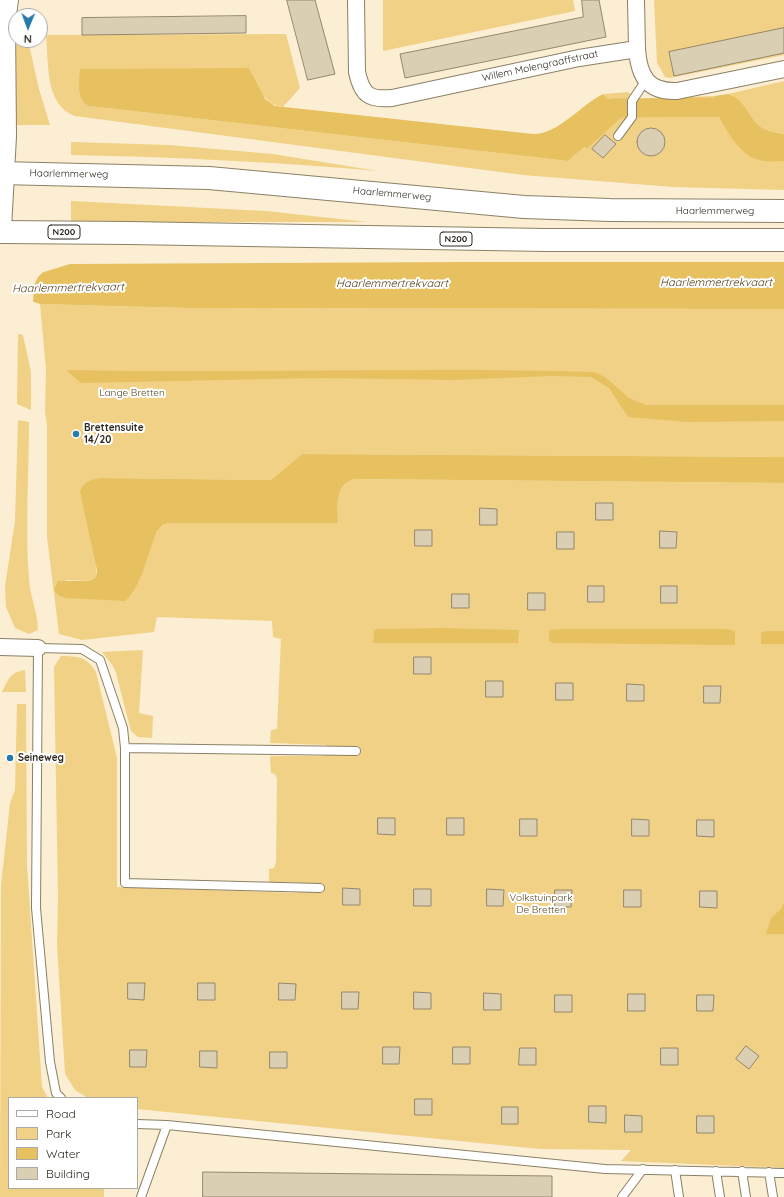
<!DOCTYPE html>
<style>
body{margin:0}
#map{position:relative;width:784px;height:1197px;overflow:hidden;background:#fbeed2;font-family:Quicksand,sans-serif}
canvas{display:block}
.legend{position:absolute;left:8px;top:1097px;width:130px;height:92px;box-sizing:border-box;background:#fff;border:1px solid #aba9a5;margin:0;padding:5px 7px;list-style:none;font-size:12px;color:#2e291f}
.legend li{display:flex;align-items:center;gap:8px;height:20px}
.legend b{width:20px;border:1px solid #aba9a5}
.north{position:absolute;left:8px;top:8px;width:40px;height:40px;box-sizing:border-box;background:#fff;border:1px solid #aba9a5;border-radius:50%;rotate:181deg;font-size:11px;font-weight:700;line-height:16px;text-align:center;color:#2e291f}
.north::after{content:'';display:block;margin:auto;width:14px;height:18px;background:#257cab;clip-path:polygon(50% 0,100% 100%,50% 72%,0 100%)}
</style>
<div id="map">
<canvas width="784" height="1197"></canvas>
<ul class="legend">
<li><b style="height:5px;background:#fff"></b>Road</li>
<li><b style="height:11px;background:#f1d186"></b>Park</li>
<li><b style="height:11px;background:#e7c160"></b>Water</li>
<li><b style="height:11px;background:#dbcfb3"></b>Building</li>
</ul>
<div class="north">N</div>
</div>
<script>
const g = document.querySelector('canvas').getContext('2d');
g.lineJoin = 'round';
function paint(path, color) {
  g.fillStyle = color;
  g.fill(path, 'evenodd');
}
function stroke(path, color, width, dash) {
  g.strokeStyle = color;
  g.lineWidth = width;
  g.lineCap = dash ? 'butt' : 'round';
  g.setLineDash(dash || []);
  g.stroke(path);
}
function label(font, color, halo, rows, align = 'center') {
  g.font = font + ' Quicksand,sans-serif';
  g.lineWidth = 4;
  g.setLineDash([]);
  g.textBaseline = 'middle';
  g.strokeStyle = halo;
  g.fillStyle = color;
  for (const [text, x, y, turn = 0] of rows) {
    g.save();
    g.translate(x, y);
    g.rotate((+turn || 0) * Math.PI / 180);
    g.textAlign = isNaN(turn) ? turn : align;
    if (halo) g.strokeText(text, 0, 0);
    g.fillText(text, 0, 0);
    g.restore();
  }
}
paint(new Path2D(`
 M 383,0 L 573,0 L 575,11 L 383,51 Z
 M 654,0 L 784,0 L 784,55 L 670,78 L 665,77 L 657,63 Z
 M 11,11 L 16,20 L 16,40 L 28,40 L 39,89 L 50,125 L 15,125 Z
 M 286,34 L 300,88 L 283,107 C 262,104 257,85 249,68 L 89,106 L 568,161 L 584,147 L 587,149 L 623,115 L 603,94 L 628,92 L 639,99 L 715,96 L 713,100 L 714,106 L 738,145 L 759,160 L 784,161 L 784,190 L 673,187 L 523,175 L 75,116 C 44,105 49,62 46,35 Z
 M 784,81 L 784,134 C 776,133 763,130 757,124 C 747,112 744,99 728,94 Z
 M 71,142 L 169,145 L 273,154 L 378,171 C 276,162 174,157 71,155 Z
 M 71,201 L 266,211 L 368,222 L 71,222 Z
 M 40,304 L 186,308 L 784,309 L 784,457 L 302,454 L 271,480 L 100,478 L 96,577 L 90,581 L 66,580 L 66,598 L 151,543 C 156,533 158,526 169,523 L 338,523 C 338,506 334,487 353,479 L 784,483 L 784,1168 L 621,1161 L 631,1150 L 540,1149 L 137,1109 L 137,1098 L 88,1098 L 75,1090 L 65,1074 L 57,945 L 58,897 L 54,667 L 61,656 C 78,656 87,657 96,672 L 117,758 L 117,887 L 298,893 L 298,882 L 269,882 L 269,869 L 274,868 L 276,862 L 277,779 L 275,774 L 271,773 L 270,758 L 271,756 L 325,756 L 326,745 L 270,743 L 271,730 L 277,729 L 281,639 L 273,637 L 272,621 L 157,617 L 154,632 L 82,640 L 59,634 L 47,537 L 47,425 L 45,412 L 46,369 Z
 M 18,334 L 23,335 L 31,372 L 31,410 L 17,404 Z
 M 18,420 L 29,422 C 29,474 25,527 29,579 C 30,597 38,613 38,630 L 29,634 L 15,628 L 6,607 L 5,586 L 15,521 Z
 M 143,650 L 139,713 L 153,716 L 152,738 L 138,737 L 131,731 L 116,673 L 113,666 L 102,652 Z
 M 25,670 L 26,692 L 2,692 C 8,680 10,672 25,670 Z
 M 17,704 L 26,704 L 27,865 L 42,1087 L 48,1098 L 9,1098 L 9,1188 L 104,1188 L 104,1197 L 0,1197 L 1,885 L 10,803 L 15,790 Z`), '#f1d186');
paint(new Path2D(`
 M 249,68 L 265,99 L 275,106 L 533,134 C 557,135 581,105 603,94 L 624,115 L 587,149 L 584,147 L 568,161 L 89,106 C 76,99 79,82 80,69 Z
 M 728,94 C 744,99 747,112 757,124 C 763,130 776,133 784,134 L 784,161 C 776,161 766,162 759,160 C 738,155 723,125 714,106 L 713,100 L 715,96 Z
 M 460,262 L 784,262 L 784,309 L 186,308 L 40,304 L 34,302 L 0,301 L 28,277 L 70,264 Z
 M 66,370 C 242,374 418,367 594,372 L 605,377 L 629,398 L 646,405 L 784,405 L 784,421 L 688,422 L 628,417 L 609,388 L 591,377 L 550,376 L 454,380 L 320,378 L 81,383 Z
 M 302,454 L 784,457 L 784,483 L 353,479 C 334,487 338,506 338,523 L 169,523 L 163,525 L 157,531 C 148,551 142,587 125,601 L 66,598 L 58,595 L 54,590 L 58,581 L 90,581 L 96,577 L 97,570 L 80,492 C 82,482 91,480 100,478 L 271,480 Z
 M 443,628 L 519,630 L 518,643 L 373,643 L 374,631 L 376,629 Z
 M 561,629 L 726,629 L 735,631 L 735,645 L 554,643 L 549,641 L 549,630 Z
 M 766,631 L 784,631 L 784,644 L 761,644 L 761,633 Z
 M 784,903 L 784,934 L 766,934 L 771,918 L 781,909 Z`), '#e7c160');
paint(new Path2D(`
 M 41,270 L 44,271 L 38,277 L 34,285 L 33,304 L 0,303 L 0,275 L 27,275 Z`), '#fbeed2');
stroke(new Path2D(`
 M 594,118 L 613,108 L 724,107 L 736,118`), '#e7c160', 19);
const building = new Path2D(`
 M 287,0 L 315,0 L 335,74 L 308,80 Z
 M 582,0 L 599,0 L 606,37 L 405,78 L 400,54 L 583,17 Z
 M 246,16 L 246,33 L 82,35 L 82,18 Z
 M 784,28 L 784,53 L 674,76 L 669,52 Z
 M637 142a14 14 0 1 1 28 0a14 14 0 1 1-28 0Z
 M 605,135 L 616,144 L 603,158 L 592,149 Z
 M 596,503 L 613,503 L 613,520 L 596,520 Z
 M 480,508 L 497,509 L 497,525 L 480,525 Z
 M 415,530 L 432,530 L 432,546 L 415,546 Z
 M 660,531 L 677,532 L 676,548 L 660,548 Z
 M 557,532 L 574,532 L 574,549 L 557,549 Z
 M 588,586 L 604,586 L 604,602 L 588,602 Z
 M 661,586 L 677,586 L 677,603 L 661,603 Z
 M 528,593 L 545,593 L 545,610 L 528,610 Z
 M 452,594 L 469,594 L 469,608 L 452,608 Z
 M 414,657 L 431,657 L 431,674 L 414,674 Z
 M 486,681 L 503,681 L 503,697 L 486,697 Z
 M 556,683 L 573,683 L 573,700 L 556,700 Z
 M 627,684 L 644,685 L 644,701 L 627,701 Z
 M 704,686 L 721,686 L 720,703 L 704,703 Z
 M 378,818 L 395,818 L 395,835 L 378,834 Z
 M 447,818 L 464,818 L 464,835 L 447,835 Z
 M 520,819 L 537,819 L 537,836 L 520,836 Z
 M 632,819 L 649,820 L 649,836 L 632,836 Z
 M 697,820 L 714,820 L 714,837 L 697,836 Z
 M 343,888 L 360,889 L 360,905 L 343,905 Z
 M 414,889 L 431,889 L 431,906 L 414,906 Z
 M 487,889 L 504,890 L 503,906 L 487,906 Z
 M 555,890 L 572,890 L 571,907 L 555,907 Z
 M 624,890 L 641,890 L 641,907 L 624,907 Z
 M 700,891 L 717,891 L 717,908 L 700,907 Z
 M 128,983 L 145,983 L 144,1000 L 128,999 Z
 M 198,983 L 215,983 L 215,1000 L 198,1000 Z
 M 279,983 L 296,984 L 295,1000 L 279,1000 Z
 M 342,992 L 359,992 L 358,1009 L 342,1009 Z
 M 414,992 L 431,993 L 431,1009 L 414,1009 Z
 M 484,993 L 501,994 L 501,1010 L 484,1010 Z
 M 628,994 L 645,994 L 645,1011 L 628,1011 Z
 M 555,995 L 572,995 L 572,1012 L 555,1012 Z
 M 697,995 L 714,995 L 713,1011 L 697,1011 Z
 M 746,1046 L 759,1056 L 749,1069 L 736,1059 Z
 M 383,1047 L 400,1047 L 399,1064 L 383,1064 Z
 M 453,1047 L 470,1047 L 470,1064 L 453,1064 Z
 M 520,1048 L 536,1048 L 536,1065 L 519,1065 Z
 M 661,1048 L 678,1048 L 678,1065 L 661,1065 Z
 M 130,1050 L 147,1050 L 146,1067 L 130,1067 Z
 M 200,1051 L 217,1051 L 217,1068 L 200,1067 Z
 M 270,1052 L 287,1052 L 287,1068 L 270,1068 Z
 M 415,1099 L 432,1099 L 432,1115 L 415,1115 Z
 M 589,1106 L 606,1106 L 606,1123 L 589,1122 Z
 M 502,1107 L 518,1107 L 518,1124 L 502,1124 Z
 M 625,1115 L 642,1116 L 642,1132 L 625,1132 Z
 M 697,1116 L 714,1116 L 714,1133 L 697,1133 Z
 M 203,1172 L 552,1176 L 552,1197 L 203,1197 Z`);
paint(building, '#dbcfb3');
stroke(building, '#93876e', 1);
const lane = new Path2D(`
 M 618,136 L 632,117 L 632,101 L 646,80
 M 125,748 L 356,751
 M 61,1098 L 56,1093 L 50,1062 L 36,908 L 38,648 L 82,649 L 100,660 L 123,728 L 125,748 L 125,883 L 320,888
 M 137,1124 L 167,1125 L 605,1169 L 784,1173
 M 675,1170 L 679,1197
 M 716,1171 L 720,1197
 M 742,1171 L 746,1197
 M 769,1172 L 773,1197
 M 141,1197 L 167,1125
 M 622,1197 L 643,1169`);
const street = new Path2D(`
 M 356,0 L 357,72 C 362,95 369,100 392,98 L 579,58 L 637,49 C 639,77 648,92 677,91 L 784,69
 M 636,0 L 637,49
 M 0,647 L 38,648`);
const secondary = new Path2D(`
 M 0,229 L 5,136 L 4,22 L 7,0`);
const primary = new Path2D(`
 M 0,173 L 209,178 L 524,207 L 610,210 L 784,211
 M 0,232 L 128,233 L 546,240 L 784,240`);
stroke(lane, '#8b8066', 10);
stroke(street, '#8b8066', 18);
stroke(secondary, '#8b8066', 24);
stroke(primary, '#8b8066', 24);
stroke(lane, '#fff', 8);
stroke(street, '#fff', 16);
stroke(secondary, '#fff', 22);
stroke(primary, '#fff', 22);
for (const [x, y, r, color] of [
 [76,434,4,"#257cab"],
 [10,758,4,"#257cab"]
]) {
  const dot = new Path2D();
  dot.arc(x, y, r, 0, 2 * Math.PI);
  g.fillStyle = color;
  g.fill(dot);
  stroke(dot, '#fff', 1.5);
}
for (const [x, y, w] of [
 [64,232,32],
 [456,239,32]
]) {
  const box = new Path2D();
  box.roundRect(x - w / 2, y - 7, w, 14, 3);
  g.fillStyle = '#fff';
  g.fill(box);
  stroke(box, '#2e291f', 1);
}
label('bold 9px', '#2e291f', null, [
 ["N200",64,232],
 ["N200",456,239]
]);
label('10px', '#2e291f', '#fff', [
 ["Willem Molengraaffstraat",540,66,-12],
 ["Haarlemmerweg",69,174,1],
 ["Haarlemmerweg",392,194,5],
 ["Haarlemmerweg",715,211]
]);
label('10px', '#5a4a22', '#fff', [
 ["Lange Bretten",132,393],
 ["Volkstuinpark",541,898],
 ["De Bretten",541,910]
]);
label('bold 10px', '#2e291f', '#fff', [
 ["Brettensuite",84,428],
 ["14/20",84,440],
 ["Seineweg",18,758]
], 'left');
label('italic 11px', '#514118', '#fff', [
 ["Haarlemmertrekvaart",716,283],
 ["Haarlemmertrekvaart",392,284],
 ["Haarlemmertrekvaart",68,288,-1]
]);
</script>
